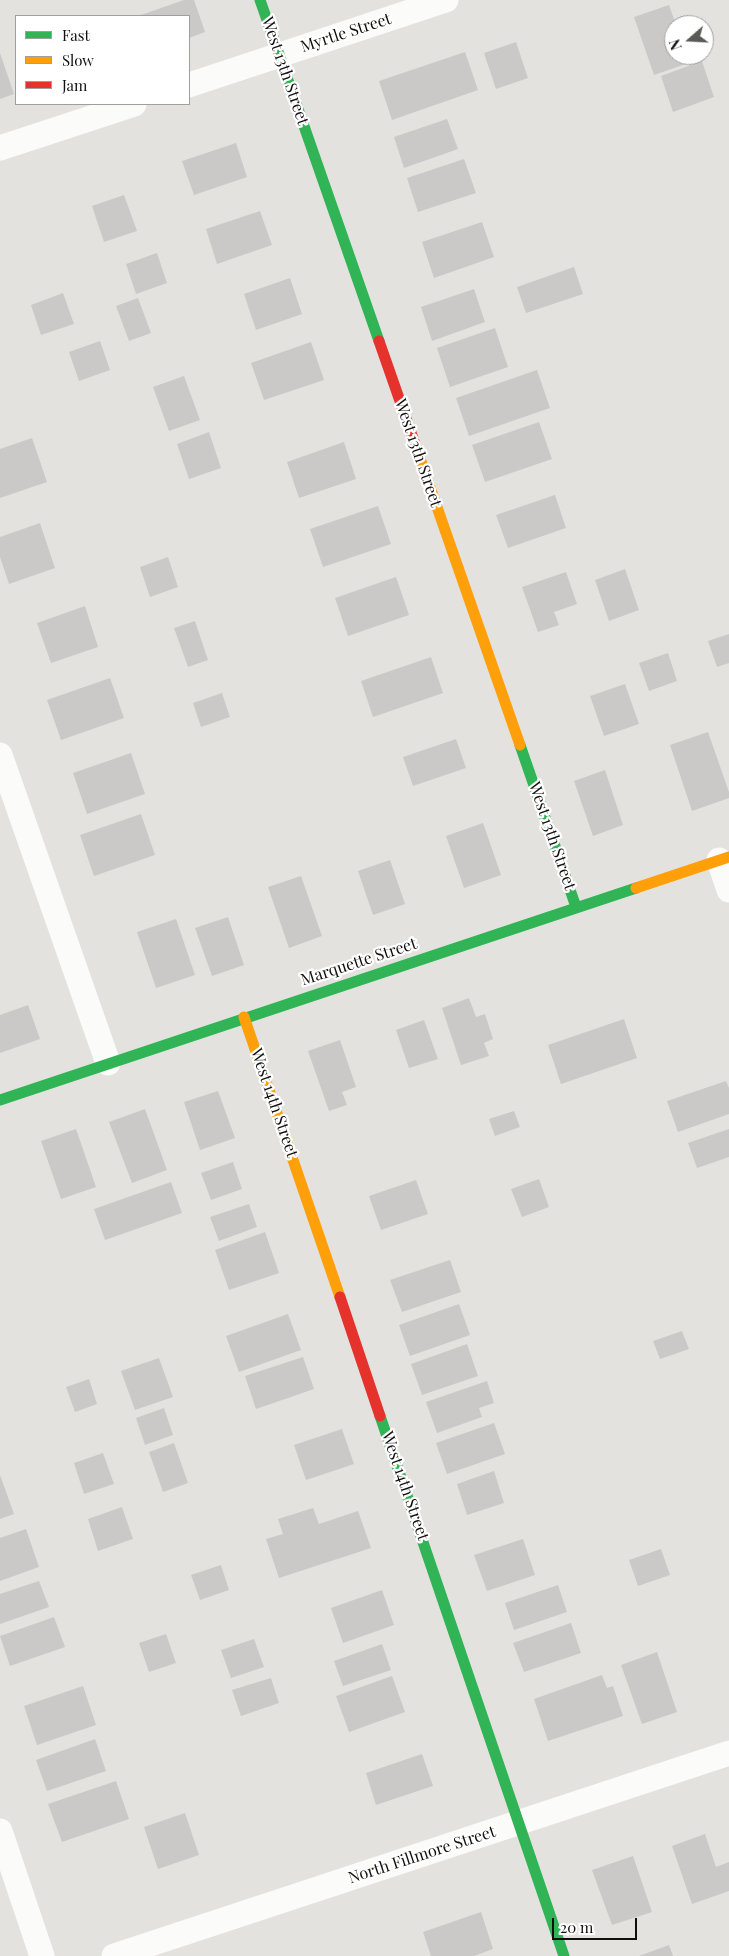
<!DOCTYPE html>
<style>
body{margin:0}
#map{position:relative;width:729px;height:1956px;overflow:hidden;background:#e4e2df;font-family:"Playfair Display",serif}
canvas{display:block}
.legend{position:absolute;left:15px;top:15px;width:175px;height:90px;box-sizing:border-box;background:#fff;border:1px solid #9f9f9f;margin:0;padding:6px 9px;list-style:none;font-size:15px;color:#100f0e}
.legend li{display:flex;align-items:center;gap:10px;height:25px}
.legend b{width:25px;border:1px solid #9f9f9f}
.north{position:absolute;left:664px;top:15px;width:50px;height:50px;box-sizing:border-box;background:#fff;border:1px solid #9f9f9f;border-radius:50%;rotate:251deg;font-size:14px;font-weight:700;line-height:20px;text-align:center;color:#100f0e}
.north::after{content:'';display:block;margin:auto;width:18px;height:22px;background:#5a5957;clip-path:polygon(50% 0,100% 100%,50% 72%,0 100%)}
.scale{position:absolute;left:552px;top:1918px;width:85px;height:22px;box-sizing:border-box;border:2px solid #100f0e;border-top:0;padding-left:6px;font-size:15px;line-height:18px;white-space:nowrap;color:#100f0e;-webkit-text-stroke:4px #fff;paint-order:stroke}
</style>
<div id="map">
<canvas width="729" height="1956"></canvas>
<ul class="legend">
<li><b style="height:6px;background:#30b455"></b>Fast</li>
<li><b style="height:6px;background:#ff9f0a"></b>Slow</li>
<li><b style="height:6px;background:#e5322d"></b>Jam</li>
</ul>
<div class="north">N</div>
<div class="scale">20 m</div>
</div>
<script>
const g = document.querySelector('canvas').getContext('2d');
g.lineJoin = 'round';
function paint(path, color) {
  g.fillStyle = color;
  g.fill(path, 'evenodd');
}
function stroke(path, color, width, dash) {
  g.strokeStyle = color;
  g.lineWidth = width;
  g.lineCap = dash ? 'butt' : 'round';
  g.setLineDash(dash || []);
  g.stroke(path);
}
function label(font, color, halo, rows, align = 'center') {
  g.font = font + ' "Playfair Display",serif';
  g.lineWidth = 4.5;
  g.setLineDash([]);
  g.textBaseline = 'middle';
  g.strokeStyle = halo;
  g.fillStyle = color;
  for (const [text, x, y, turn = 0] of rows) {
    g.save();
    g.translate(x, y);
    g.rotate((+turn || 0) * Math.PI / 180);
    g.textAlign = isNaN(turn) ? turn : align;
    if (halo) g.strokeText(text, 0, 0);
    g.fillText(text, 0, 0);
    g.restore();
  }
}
paint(new Path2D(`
 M 184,0 L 194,0 L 205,32 L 189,38 L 189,16 L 138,16 Z
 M 669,5 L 676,25 L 674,25 L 674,55 L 686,55 L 689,63 L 654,75 L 634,17 Z
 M 516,42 L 528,78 L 496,89 L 484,53 Z
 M 465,52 L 478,90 L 392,120 L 379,81 Z
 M 0,53 L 14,94 L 0,99 Z
 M 702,61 L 714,97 L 673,112 L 661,76 Z
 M 447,119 L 458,149 L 404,168 L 394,137 Z
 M 236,143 L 247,177 L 194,195 L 182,161 Z
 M 464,159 L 476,193 L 418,212 L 407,178 Z
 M 124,195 L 137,231 L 104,242 L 92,206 Z
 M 260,211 L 272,245 L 217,264 L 206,229 Z
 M 482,222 L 494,257 L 434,278 L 422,242 Z
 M 157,253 L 167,283 L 136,294 L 126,264 Z
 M 574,267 L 583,294 L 526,313 L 517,287 Z
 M 290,278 L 302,314 L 256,330 L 244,294 Z
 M 474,289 L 485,322 L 432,341 L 421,307 Z
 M 63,293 L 74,324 L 41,335 L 31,305 Z
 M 138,298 L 151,333 L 129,341 L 116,306 Z
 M 495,328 L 508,367 L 450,387 L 437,348 Z
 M 100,341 L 110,370 L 79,381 L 69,352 Z
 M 311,342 L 324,380 L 264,400 L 251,363 Z
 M 537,370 L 550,408 L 469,436 L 456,398 Z
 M 184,376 L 200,420 L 169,431 L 153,387 Z
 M 539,422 L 552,459 L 485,482 L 472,445 Z
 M 209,432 L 221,468 L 189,479 L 177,444 Z
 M 32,438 L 47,482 L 0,498 L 0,449 Z
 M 344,442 L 356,479 L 299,498 L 287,462 Z
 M 555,495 L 566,528 L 508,548 L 496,515 Z
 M 378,506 L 391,544 L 323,567 L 310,529 Z
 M 40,523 L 55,568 L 9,584 L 0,557 L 0,537 Z
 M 168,557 L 178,587 L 150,597 L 140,567 Z
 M 625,569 L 639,610 L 609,621 L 595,580 Z
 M 566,572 L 577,604 L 554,612 L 559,625 L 538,632 L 522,587 Z
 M 396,577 L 409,615 L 348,636 L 335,598 Z
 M 85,606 L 98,647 L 51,663 L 37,623 Z
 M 195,621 L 208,660 L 188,667 L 174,628 Z
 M 729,634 L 729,663 L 717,667 L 708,641 Z
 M 668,653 L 677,681 L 649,691 L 639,663 Z
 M 431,657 L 443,693 L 373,717 L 361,681 Z
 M 110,678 L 124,718 L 61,740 L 47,700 Z
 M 625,684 L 639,724 L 604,736 L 590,696 Z
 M 222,693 L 230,717 L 201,727 L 193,703 Z
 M 708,732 L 729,792 L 729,798 L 692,811 L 670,745 Z
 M 456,739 L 466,768 L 413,786 L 403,757 Z
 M 131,753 L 145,794 L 87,814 L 73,773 Z
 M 605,770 L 623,825 L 593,836 L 574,781 Z
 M 141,814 L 155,855 L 94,876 L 80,835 Z
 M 483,823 L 501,875 L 464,888 L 446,836 Z
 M 390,860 L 405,904 L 373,915 L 358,871 Z
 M 301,876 L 322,936 L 289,948 L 268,887 Z
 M 228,917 L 244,965 L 212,976 L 195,928 Z
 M 176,919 L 195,975 L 156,988 L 137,932 Z
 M 469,998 L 476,1017 L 485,1014 L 493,1039 L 484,1043 L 489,1056 L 461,1065 L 442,1008 Z
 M 28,1005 L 40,1039 L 0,1053 L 0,1015 Z
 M 624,1019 L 637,1058 L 561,1084 L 548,1045 Z
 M 424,1020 L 438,1059 L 409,1068 L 396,1030 Z
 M 340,1040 L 356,1087 L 342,1092 L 347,1105 L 329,1111 L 308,1051 Z
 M 726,1081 L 729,1088 L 729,1114 L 678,1132 L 667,1101 Z
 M 218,1091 L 235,1138 L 200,1150 L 184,1102 Z
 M 145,1109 L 167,1170 L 132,1183 L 109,1122 Z
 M 514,1111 L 520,1127 L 495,1136 L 489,1119 Z
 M 76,1129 L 96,1187 L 61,1199 L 41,1141 Z
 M 729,1129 L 729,1157 L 697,1168 L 688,1143 Z
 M 233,1162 L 242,1189 L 211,1200 L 201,1173 Z
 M 539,1179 L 549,1207 L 522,1217 L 511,1189 Z
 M 416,1180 L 428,1214 L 381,1230 L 369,1196 Z
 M 171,1182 L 182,1213 L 105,1240 L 94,1209 Z
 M 249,1204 L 257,1227 L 219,1241 L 210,1217 Z
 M 265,1232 L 279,1273 L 229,1290 L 215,1250 Z
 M 450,1260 L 461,1292 L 402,1312 L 390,1280 Z
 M 459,1304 L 470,1335 L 410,1356 L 399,1325 Z
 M 288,1314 L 301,1350 L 239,1372 L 226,1336 Z
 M 682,1331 L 689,1349 L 660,1359 L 653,1341 Z
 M 467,1344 L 478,1376 L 422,1395 L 411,1364 Z
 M 303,1357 L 314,1389 L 256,1409 L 245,1376 Z
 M 159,1358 L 173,1397 L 135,1410 L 121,1371 Z
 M 89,1379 L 97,1404 L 75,1412 L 66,1387 Z
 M 487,1381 L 494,1403 L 479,1408 L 482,1417 L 437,1433 L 426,1402 Z
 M 164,1408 L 173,1435 L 145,1445 L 136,1418 Z
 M 494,1423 L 505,1454 L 447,1474 L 436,1443 Z
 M 342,1429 L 354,1464 L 306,1480 L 294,1445 Z
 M 174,1443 L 188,1483 L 163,1492 L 149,1452 Z
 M 103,1453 L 114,1484 L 84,1494 L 74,1463 Z
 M 494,1471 L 504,1503 L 467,1515 L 457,1484 Z
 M 0,1475 L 14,1514 L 0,1519 Z
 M 122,1507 L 133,1539 L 98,1551 L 88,1519 Z
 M 313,1508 L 319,1524 L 358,1511 L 371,1548 L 279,1578 L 266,1539 L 283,1534 L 278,1519 Z
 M 26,1529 L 39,1567 L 0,1581 L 0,1538 Z
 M 523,1539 L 535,1575 L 487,1591 L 474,1555 Z
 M 661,1549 L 670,1575 L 638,1586 L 629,1560 Z
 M 221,1565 L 229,1590 L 200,1600 L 191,1575 Z
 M 39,1581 L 49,1607 L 0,1624 L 0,1594 Z
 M 558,1585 L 567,1612 L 514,1630 L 505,1603 Z
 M 382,1590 L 394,1625 L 343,1643 L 331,1608 Z
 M 54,1617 L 65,1647 L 10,1666 L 0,1636 Z
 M 571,1623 L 581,1653 L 524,1672 L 513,1643 Z
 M 166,1634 L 176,1663 L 149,1672 L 139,1643 Z
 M 254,1639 L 264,1667 L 231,1678 L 221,1650 Z
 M 382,1644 L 391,1670 L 343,1686 L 334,1661 Z
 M 657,1652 L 677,1712 L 642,1724 L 621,1665 Z
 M 602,1675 L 607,1688 L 613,1686 L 623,1716 L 548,1741 L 534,1699 Z
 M 392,1676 L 405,1712 L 349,1732 L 336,1696 Z
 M 271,1678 L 279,1703 L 241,1716 L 232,1690 Z
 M 83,1686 L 96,1725 L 37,1745 L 24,1706 Z
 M 95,1739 L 106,1771 L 47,1791 L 36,1760 Z
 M 422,1754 L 433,1786 L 376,1805 L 366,1773 Z
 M 116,1781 L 129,1819 L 62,1842 L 48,1804 Z
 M 185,1813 L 199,1855 L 158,1869 L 144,1827 Z
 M 705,1834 L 716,1867 L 729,1862 L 729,1891 L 692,1904 L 672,1846 Z
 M 633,1856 L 652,1912 L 612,1925 L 592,1870 Z
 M 481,1912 L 493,1949 L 474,1956 L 431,1956 L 423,1932 Z
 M 669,1945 L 673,1956 L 639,1956 Z`), '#cac9c8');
stroke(new Path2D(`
 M 189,85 L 446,0
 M 0,148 L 134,104
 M 0,755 L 108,1063
 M 719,860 L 729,890
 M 0,1831 L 42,1956
 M 114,1956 L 729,1753`), '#fbfbfa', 25);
stroke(new Path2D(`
 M 260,0 L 379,341
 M 520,745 L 576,907
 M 0,1100 L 636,888
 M 380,1416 L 564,1956`), '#30b455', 11);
stroke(new Path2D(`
 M 416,447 L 520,745
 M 636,888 L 729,857
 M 244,1017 L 340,1297`), '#ff9f0a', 11);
stroke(new Path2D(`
 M 379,341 L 416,447
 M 340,1297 L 380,1416`), '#e5322d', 11);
label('16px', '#100f0e', '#fff', [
 ["Myrtle Street",346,33,-18],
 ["West 13th Street",285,71,71],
 ["West 13th Street",418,453,71],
 ["West 13th Street",552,836,71],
 ["Marquette Street",359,962,-18],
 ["West 14th Street",274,1103,71],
 ["West 14th Street",405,1486,71],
 ["North Fillmore Street",422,1855,-18]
]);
</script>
